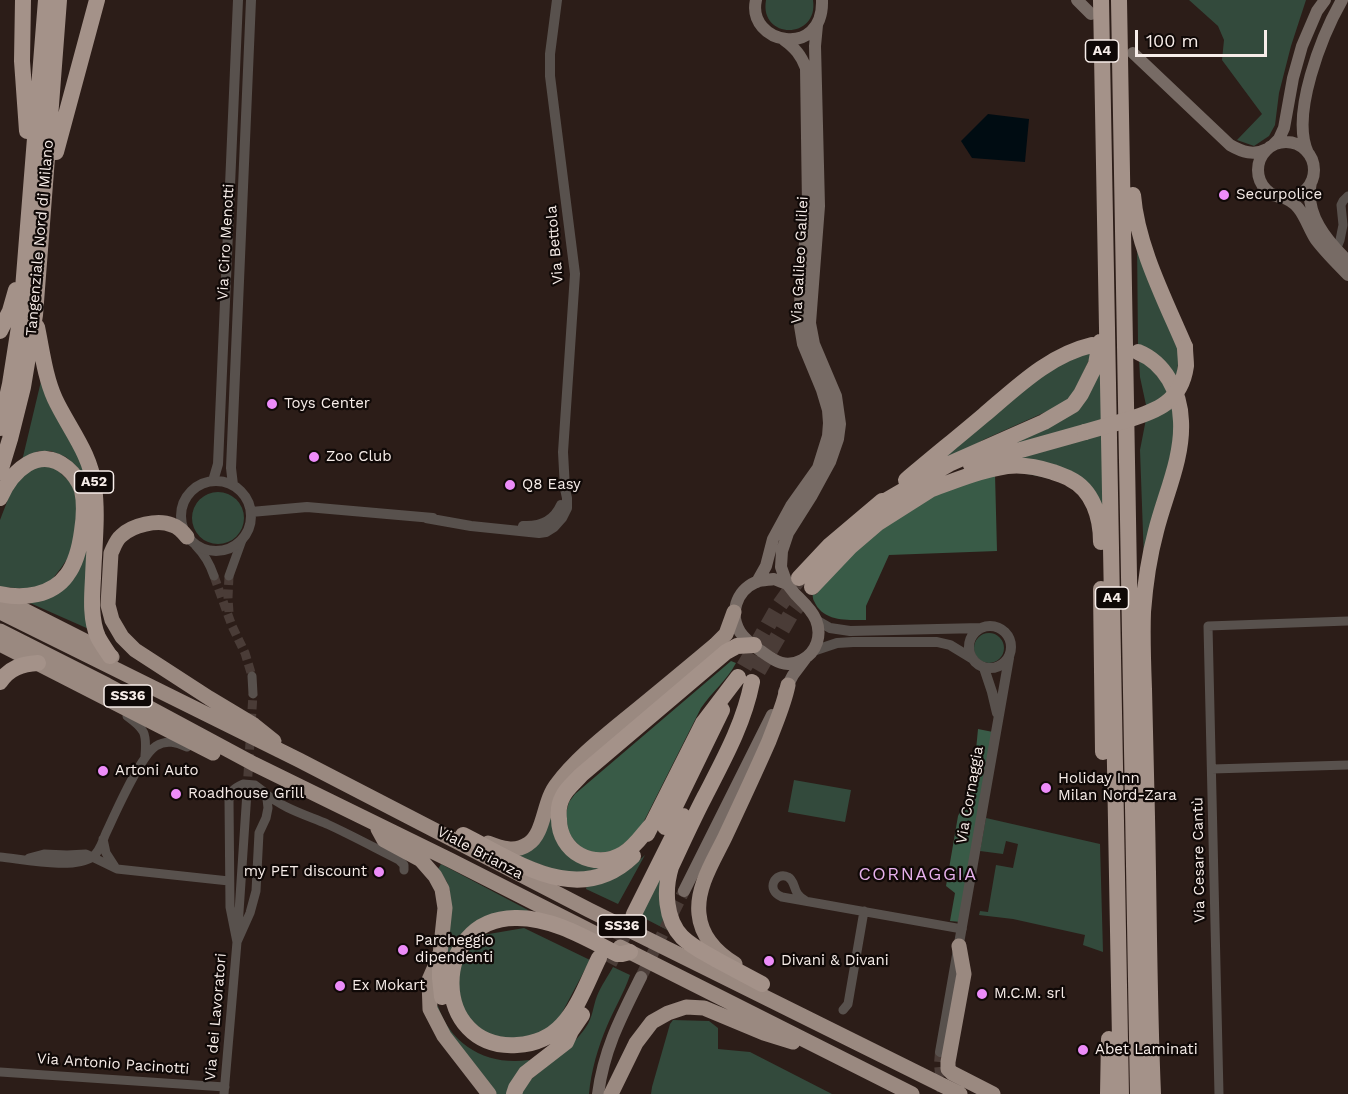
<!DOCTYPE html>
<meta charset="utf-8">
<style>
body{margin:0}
#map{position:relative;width:1348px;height:1094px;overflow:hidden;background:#2c1d18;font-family:"Work Sans",sans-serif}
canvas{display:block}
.scale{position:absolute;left:1135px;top:30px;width:132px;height:27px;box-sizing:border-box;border:3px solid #f7ede9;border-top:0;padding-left:8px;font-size:18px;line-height:21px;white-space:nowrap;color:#f7ede9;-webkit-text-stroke:4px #100907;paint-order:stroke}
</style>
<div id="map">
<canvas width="1348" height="1094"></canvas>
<div class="scale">100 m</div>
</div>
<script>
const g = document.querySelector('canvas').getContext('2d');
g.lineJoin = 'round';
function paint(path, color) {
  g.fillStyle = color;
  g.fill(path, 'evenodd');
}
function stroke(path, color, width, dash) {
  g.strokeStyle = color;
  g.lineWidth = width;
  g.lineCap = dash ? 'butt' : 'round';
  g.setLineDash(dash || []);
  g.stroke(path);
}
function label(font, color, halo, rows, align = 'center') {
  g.font = font + ' "Work Sans",sans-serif';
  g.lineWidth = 4.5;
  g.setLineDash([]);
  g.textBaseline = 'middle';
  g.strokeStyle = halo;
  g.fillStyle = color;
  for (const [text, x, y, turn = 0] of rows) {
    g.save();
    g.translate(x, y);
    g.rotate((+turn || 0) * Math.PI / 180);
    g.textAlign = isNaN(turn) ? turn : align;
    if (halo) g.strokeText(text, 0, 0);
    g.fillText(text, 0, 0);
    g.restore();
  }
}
paint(new Path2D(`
 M 766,0 L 813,0 C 819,40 759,40 766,0 Z
 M 1189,0 L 1306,0 L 1291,46 L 1279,93 L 1275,125 L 1269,136 L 1254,146 L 1237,140 L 1262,114 L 1222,60 L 1224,40 L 1218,26 Z
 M 1137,240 L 1180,346 L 1176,382 L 1138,344 Z
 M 1093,351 L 1074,393 L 1061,405 L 985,439 L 915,478 L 1056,364 Z
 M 1139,359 L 1147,363 L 1169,391 L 1177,436 L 1144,561 L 1140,450 L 1146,419 L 1146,405 L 1140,377 Z
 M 1102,369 L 1104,517 L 1087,486 L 962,461 L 1035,431 Z
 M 42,377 L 80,458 L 88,488 L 78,468 L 66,457 L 51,451 L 38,451 L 22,461 Z
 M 51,464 L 74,486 L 78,510 L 73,550 L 61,568 L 50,582 L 32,589 L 0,587 L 0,520 L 10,494 L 18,480 L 36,465 Z
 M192 518a26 26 0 1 1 52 0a26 26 0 1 1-52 0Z
 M 88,543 L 91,630 L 30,603 Z
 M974 648a15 15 0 1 1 30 0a15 15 0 1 1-30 0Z
 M 794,780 L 851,790 L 845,822 L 788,812 Z
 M 556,800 L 610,867 L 569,875 L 517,856 Z
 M 986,818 L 1100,844 L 1103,952 L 1083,945 L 1085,935 L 1013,919 L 979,915 L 980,911 L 988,912 L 996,865 L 1013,868 L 1018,844 L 1006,841 L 1003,854 L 980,851 Z
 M 645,855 L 618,904 L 586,889 L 587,885 L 630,869 Z
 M 441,864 L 528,910 L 526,914 L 484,919 L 446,983 L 450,891 L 447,882 L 438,869 Z
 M 663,871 L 669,931 L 640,916 Z
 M 524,928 L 590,960 L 556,1024 L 526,1040 L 487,1035 L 461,1011 L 456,976 L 477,936 Z
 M 613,967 L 630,975 C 624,993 614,1009 607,1026 C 598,1047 591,1071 589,1094 L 518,1094 L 521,1088 C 540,1071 572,1048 586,1027 C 593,1017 593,1006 597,996 C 601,986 608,976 613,967 Z
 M 438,1006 C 451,1046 488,1066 529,1060 L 530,1063 L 508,1094 L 496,1094 L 452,1037 L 435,1007 Z
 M 673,1020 L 709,1021 L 718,1028 L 718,1049 L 750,1052 L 832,1094 L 651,1094 L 652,1087 L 670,1024 Z`), '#334a3c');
paint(new Path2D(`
 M 995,474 L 997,551 L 889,555 L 866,606 L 866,620 C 847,620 823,622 814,601 C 812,598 813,591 812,587 L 854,550 L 932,489 Z
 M 731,661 L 736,663 C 727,680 712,692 701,708 L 639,831 L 615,851 L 597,853 L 582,848 L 569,834 L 566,813 L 569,802 L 575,794 Z
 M 978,729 L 993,732 L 961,922 L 950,921 L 955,893 L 946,886 L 958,816 L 967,798 L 976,750 Z`), '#395b47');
paint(new Path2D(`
 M 988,114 L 1029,119 L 1025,162 L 972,158 L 961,141 Z`), '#000c12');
stroke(new Path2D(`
 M 214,576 L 232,626 L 245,653 L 252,676
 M 229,612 L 228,598 L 229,576
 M 247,790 L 253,694`), '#4a3c37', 9, [9, 4.5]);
stroke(new Path2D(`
 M 940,1052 L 939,1064 L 942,1094`), '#4a3c37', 10, [10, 5]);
stroke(new Path2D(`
 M 641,977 L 684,891`), '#4a3c37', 12, [12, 6]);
stroke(new Path2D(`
 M 744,667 L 779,606 L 799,578
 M 758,671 L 791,614 L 812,587
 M 609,963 L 633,916`), '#4a3c37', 16, [16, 8]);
stroke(new Path2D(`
 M 1336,250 L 1340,240 L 1343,225 L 1341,205 L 1343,201 L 1348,196
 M 196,546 C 205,555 210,564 214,576
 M 229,576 L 242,540
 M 252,676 L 253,694
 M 127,716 C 145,729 147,733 145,756
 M 1212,769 L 1348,765
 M 243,784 L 255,785 L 263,791 L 267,799 L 268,808 L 266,818 L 259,833 L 256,891 L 250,913 L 237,942 L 230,907 L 229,800 C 231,791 234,788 243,784 Z
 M 265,793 C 282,808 306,815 327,824 C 351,835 375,848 399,860 L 404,865 L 404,870
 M 103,839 L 106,853 L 115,867
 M 0,857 C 22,859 74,870 92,857 C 100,852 102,842 106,833 C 115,814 140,756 156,746 C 167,739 177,743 187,747
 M 29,858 L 44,854 L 67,855 L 86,854 L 117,869 L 229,881
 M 806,901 C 791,893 797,882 788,877 C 775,871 765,890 782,897 L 962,929
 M 843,1010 L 848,1004 L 864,911
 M 0,1072 L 225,1087
 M 224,1094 L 237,942 L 247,792
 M 1219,1094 L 1208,626 L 1348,621`), '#58514d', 9);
stroke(new Path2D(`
 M181 516a35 35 0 1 1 70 0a35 35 0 1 1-70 0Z
 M 213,481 L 218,464 L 238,0
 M 233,485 L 231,468 L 251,0
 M 251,512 L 307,507 L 433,518
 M 426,518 L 471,526 L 539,533 L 546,532 L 554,527 L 562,518 L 567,508 L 567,498 L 565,489 L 563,452 L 575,274 L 550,76 L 550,54 L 557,0
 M 523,526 C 541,527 554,521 561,505
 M 816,620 L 830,628 L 850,631 L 981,628
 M969 647a21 21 0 1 1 42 0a21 21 0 1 1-42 0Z
 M 813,651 L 837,643 L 853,642 L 937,642 L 950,645 L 973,659
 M 984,668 L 992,692 L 997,713
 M 940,1052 L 1009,658`), '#58514d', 10);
stroke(new Path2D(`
 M 756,0 C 746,44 824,60 822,0
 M 1077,0 L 1091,14
 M 1133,53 L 1230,145 C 1242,152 1254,156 1267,149
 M1258 170a28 28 0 1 1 56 0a28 28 0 1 1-56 0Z
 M 1273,145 L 1279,139 L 1284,128 L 1293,78 L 1302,46 L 1317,11 L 1325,0
 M 1308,153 C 1290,115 1322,35 1342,0
 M 1311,182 C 1304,214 1327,241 1348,261
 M 1281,197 C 1303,203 1305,223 1316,240 C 1325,252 1337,264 1348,275
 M 774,579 C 778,581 783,582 787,584 C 790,587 793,592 796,595 C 803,602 812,610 816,620 C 822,635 817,652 802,660 C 785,669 775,661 761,651 C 754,646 745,640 740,632 C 729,614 736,591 756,582 C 761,580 768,580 774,579 Z
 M 757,582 L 766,566 L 773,539 L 791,506 L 818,468 L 828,436 L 829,423 L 828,410 L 822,390 L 803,344 L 800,326 L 800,303 L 808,206 L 806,68 C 801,55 795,48 784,40
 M 787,584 L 781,567 L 782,551 L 788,533 L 812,495 L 830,462 L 838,439 L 840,424 L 836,396 L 814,344 L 810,323 L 819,206 L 815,46 L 817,25
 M 784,692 L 793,675 L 805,659
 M 684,891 L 772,715
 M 598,1094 C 604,1049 621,1017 641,977`), '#776b65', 12);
stroke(new Path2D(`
 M 187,537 C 183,532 179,527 172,525 C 158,519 132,525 121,536 C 116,540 114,547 111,553 L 108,605 L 112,620 L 122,637 L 135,650 L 209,698 L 254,725 L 274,741
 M 0,598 L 85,641 L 112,657
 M 0,612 L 299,760 L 589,910 L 960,1094
 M 0,631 L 107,685 L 254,764 L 450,860 L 594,933
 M 0,644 L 213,753
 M 378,829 L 384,840 L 421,860 L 435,876 L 442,889 L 445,908 L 440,955 L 429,980 L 430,1009 L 444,1036 L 489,1094
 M 488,843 C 501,848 515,853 528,844 C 545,833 543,801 557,784 C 575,760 600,740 623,721 C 654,696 685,670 715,645 L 726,634 L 734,612
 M 959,946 L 964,974 L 948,1062 L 948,1069 L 952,1073 L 993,1094
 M 620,947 L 912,1094
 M 735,964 C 717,953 701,936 699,914 C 696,887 714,860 725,837 C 740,805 755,773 769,741 C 776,722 784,705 788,685
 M 611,1094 L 636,1043 L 652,1022 L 668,1013 L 686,1007 L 704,1008 L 764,1033 L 793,1042`), '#9a8980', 15);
stroke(new Path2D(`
 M 23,0 L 22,61 L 27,131
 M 1101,0 L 1121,1094
 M 1119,0 L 1138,1094
 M 56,152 L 97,0
 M 1133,195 C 1137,246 1165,300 1185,347
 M 37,327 C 42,351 45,377 55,399 C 68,427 91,454 94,486 C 98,516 94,547 93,578 C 92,596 90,619 98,637 C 101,643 106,650 110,656
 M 0,331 L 10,311 L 16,290
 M 1138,352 C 1165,363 1180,392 1181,421 C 1183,458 1165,495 1156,531 C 1149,557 1145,585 1143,612 C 1142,638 1143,663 1144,689 C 1145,732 1146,774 1147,817 C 1149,909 1149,1002 1153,1094
 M 0,428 L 10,384 L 21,314 L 46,0
 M 971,465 L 985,460 L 1085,432
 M 0,472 L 10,439 L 23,387 L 35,315 L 59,0
 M 906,480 C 932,458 958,437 984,415 C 1017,387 1049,355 1092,345
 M 932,489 C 956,480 981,470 1007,466 C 1023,464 1038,467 1053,472 C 1058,474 1065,476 1070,479 C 1093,490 1101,518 1101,542
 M 0,498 C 11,472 39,444 67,468 C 74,474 79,481 82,490 C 85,503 84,518 82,531 C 80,546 76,563 67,575 C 52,596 23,599 0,594
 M 875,507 L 949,464 L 1044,422 L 1073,405 L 1081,394 L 1096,364 L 1100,342
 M 799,578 L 830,545 L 882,501
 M 812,587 L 850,547 L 878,523 L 941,483
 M 1101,589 L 1103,752
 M 0,682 C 9,668 22,664 38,663
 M 752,682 C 744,723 724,759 705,796 C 693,819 682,843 671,867 C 664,890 665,919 682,937 C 692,947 705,953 717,960 C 732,968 747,976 762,984
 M 652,824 C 643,834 635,847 623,854 C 594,871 559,852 559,819 C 558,811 559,803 563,796 C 567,788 575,782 581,775 L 726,652 L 737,646 L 754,645
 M 665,827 L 722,710
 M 647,834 L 703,723 L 738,677
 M 463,835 C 517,862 579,908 633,856
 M 634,914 L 683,816
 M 440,955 L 440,978 L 442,997
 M 599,958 C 588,980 579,1007 562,1025 C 550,1038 534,1044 517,1045 C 431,1051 429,919 515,918 C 551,917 586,938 617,954 L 622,954 L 630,952
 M 514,1094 L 516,1088 L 526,1073 L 566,1042 L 571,1031 L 582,1015
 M 1108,1094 L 1109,1039`), '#a49289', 16);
stroke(new Path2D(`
 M 1085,432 C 1099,428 1113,424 1127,420 C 1157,411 1181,402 1186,366 C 1186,360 1185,353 1185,347`), '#a49289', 16);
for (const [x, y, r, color] of [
 [1224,195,6,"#ed8cf9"],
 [272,404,6,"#ed8cf9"],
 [314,457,6,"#ed8cf9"],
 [510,485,6,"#ed8cf9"],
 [103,771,6,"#ed8cf9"],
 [1046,788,6,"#ed8cf9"],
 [176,794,6,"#ed8cf9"],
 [379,872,6,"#ed8cf9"],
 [403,950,6,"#ed8cf9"],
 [769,961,6,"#ed8cf9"],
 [340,986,6,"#ed8cf9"],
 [982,994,6,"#ed8cf9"],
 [1083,1050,6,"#ed8cf9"]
]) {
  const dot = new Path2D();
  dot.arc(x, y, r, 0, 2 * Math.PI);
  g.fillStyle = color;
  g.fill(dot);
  stroke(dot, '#100907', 2);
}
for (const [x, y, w] of [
 [1102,51,33],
 [94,482,39],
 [1112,598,33],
 [128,696,48],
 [622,926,48]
]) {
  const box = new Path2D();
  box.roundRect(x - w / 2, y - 11, w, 22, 4.5);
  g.fillStyle = '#100907';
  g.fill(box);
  stroke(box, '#f7ede9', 1.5);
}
label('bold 14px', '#f7ede9', null, [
 ["A4",1102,51],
 ["A52",94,482],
 ["A4",1112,598],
 ["SS36",128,696],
 ["SS36",622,926]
]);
label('15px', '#f7ede9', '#100907', [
 ["Securpolice",1236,195],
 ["Toys Center",284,404],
 ["Zoo Club",326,457],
 ["Q8 Easy",522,485],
 ["Artoni Auto",115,771],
 ["Holiday Inn",1058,779],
 ["Milan Nord-Zara",1058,796],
 ["Roadhouse Grill",188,794],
 ["my PET discount",367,872,"right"],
 ["Parcheggio",415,941],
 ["dipendenti",415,958],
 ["Divani & Divani",781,961],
 ["Ex Mokart",352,986],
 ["M.C.M. srl",994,994],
 ["Abet Laminati",1095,1050]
], 'left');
label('15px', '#f7ede9', '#100907', [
 ["Tangenziale Nord di Milano",40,238,-85],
 ["Via Ciro Menotti",226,242,-87],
 ["Via Bettola",555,245,-95],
 ["Via Galileo Galilei",800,260,-87],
 ["Via Cornaggia",970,795,-80],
 ["Viale Brianza",480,853,28],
 ["Via Cesare Cantù",1199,860,-91],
 ["Via dei Lavoratori",216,1017,-85],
 ["Via Antonio Pacinotti",113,1064,4]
]);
g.letterSpacing = '1.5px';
label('18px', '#e6b0ec', '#100907', [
 ["CORNAGGIA",918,875]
]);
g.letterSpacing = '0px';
</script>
